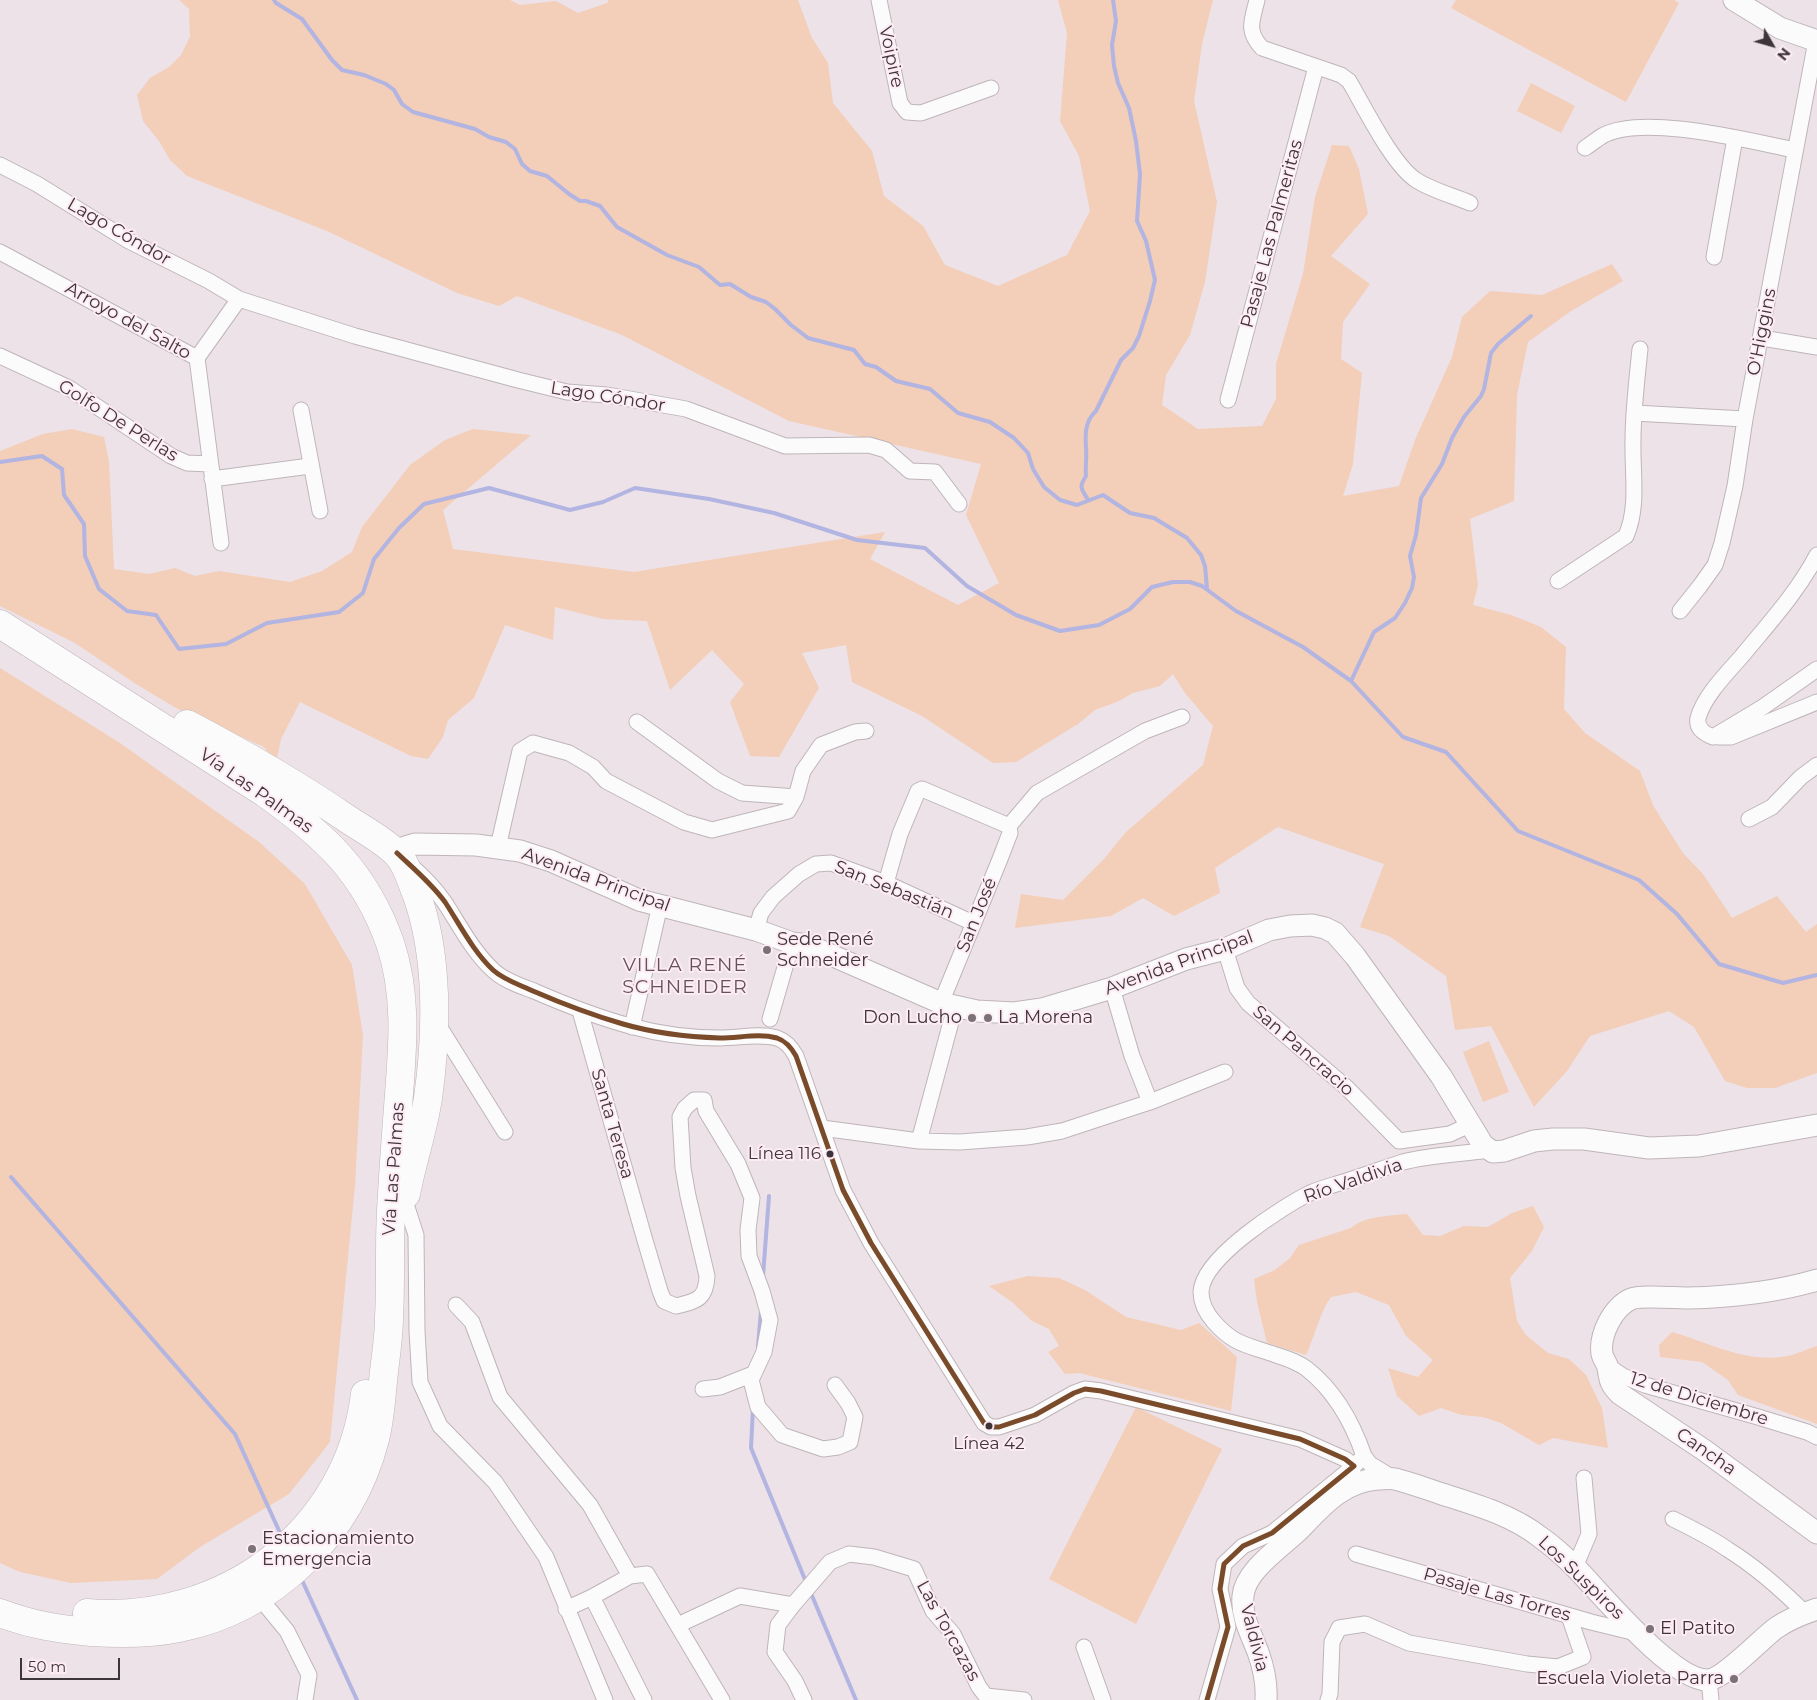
<!DOCTYPE html>
<meta charset="utf-8">
<style>
body{margin:0}
#map{position:relative;width:1817px;height:1700px;overflow:hidden;background:#ede2e7;font-family:Montserrat,sans-serif}
canvas{display:block}
.north{position:absolute;left:1747px;top:20px;width:50px;height:50px;-webkit-text-stroke:4px #feebf4;paint-order:stroke;rotate:128deg;font-size:14px;font-weight:700;line-height:20px;text-align:center;color:#3d3539}
.north::after{content:'';display:block;margin:auto;width:18px;height:22px;background:#3d3539;clip-path:polygon(50% 0,100% 100%,50% 72%,0 100%)}
.scale{position:absolute;left:20px;top:1658px;width:100px;height:22px;box-sizing:border-box;border:2px solid #3d3539;border-top:0;padding-left:6px;font-size:15px;line-height:18px;white-space:nowrap;color:#3d3539;-webkit-text-stroke:4px #feebf4;paint-order:stroke}
</style>
<div id="map">
<canvas width="1817" height="1700"></canvas>
<div class="north">N</div>
<div class="scale">50 m</div>
</div>
<script>
const g = document.querySelector('canvas').getContext('2d');
g.lineJoin = 'round';
function paint(path, color) {
  g.fillStyle = color;
  g.fill(path, 'evenodd');
}
function stroke(path, color, width, dash) {
  g.strokeStyle = color;
  g.lineWidth = width;
  g.lineCap = dash ? 'butt' : 'round';
  g.setLineDash(dash || []);
  g.stroke(path);
}
function label(font, color, halo, rows, align = 'center') {
  g.font = font + ' Montserrat,sans-serif';
  g.lineWidth = 4;
  g.setLineDash([]);
  g.textBaseline = 'middle';
  g.strokeStyle = halo;
  g.fillStyle = color;
  for (const [text, x, y, turn = 0] of rows) {
    g.save();
    g.translate(x, y);
    g.rotate((+turn || 0) * Math.PI / 180);
    g.textAlign = isNaN(turn) ? turn : align;
    if (halo) g.strokeText(text, 0, 0);
    g.fillText(text, 0, 0);
    g.restore();
  }
}
paint(new Path2D(`
 M 179,0 L 510,0 L 520,5 L 556,1 L 578,13 L 607,3 L 609,0 L 798,0 L 812,38 L 828,63 L 833,103 L 872,151 L 884,196 L 923,226 L 945,265 L 998,286 L 1067,255 L 1090,211 L 1079,156 L 1060,121 L 1067,33 L 1058,0 L 1213,0 L 1202,44 L 1194,101 L 1217,202 L 1205,282 L 1190,335 L 1166,375 L 1162,405 L 1198,429 L 1262,426 L 1276,399 L 1276,364 L 1303,274 L 1315,197 L 1332,145 L 1349,146 L 1359,169 L 1368,214 L 1331,256 L 1370,284 L 1343,322 L 1341,359 L 1362,373 L 1353,464 L 1343,496 L 1399,486 L 1415,440 L 1452,357 L 1462,317 L 1490,291 L 1542,295 L 1612,264 L 1623,281 L 1571,311 L 1528,342 L 1517,395 L 1514,501 L 1470,519 L 1478,585 L 1473,605 L 1511,615 L 1541,627 L 1566,647 L 1564,709 L 1585,733 L 1640,771 L 1653,805 L 1664,823 L 1683,853 L 1703,874 L 1732,918 L 1777,896 L 1806,932 L 1817,924 L 1817,1073 L 1775,1088 L 1747,1088 L 1725,1081 L 1694,1027 L 1669,1011 L 1590,1036 L 1567,1071 L 1534,1107 L 1491,1026 L 1455,1030 L 1446,976 L 1389,936 L 1360,927 L 1384,864 L 1278,827 L 1215,868 L 1220,893 L 1174,916 L 1143,898 L 1111,916 L 1015,928 L 1021,894 L 1063,900 L 1104,859 L 1125,833 L 1203,765 L 1213,726 L 1185,693 L 1173,674 L 1160,686 L 1133,693 L 1119,701 L 1095,710 L 1078,724 L 1016,762 L 993,763 L 922,716 L 852,682 L 846,645 L 802,653 L 819,688 L 779,757 L 750,756 L 730,702 L 744,684 L 712,650 L 670,690 L 647,621 L 603,619 L 555,607 L 553,640 L 505,625 L 474,698 L 448,720 L 443,737 L 428,759 L 411,756 L 300,702 L 281,739 L 276,763 L 264,747 L 176,708 L 136,684 L 75,643 L 0,606 L 0,451 L 43,434 L 72,429 L 104,437 L 109,461 L 114,569 L 149,574 L 175,568 L 195,576 L 219,571 L 290,582 L 322,571 L 352,552 L 362,527 L 410,465 L 445,440 L 473,429 L 531,435 L 443,510 L 453,549 L 634,572 L 885,532 L 870,559 L 958,605 L 999,583 L 966,515 L 981,464 L 789,421 L 622,335 L 517,296 L 499,306 L 457,293 L 327,231 L 187,176 L 170,160 L 159,141 L 143,121 L 137,95 L 150,78 L 169,67 L 181,55 L 190,37 L 189,9 Z
 M 1456,0 L 1674,0 L 1679,3 L 1626,102 L 1451,8 Z
 M 1531,83 L 1575,106 L 1561,133 L 1517,111 Z
 M 0,668 L 120,743 L 259,842 L 305,884 L 352,965 L 363,1036 L 355,1185 L 330,1442 L 289,1494 L 200,1547 L 157,1579 L 71,1583 L 20,1572 L 0,1563 Z
 M 1489,1041 L 1509,1092 L 1483,1102 L 1463,1052 Z
 M 1533,1206 L 1544,1227 L 1532,1251 L 1510,1278 L 1517,1321 L 1526,1335 L 1548,1353 L 1569,1359 L 1586,1375 L 1602,1408 L 1608,1448 L 1553,1438 L 1539,1445 L 1501,1423 L 1483,1417 L 1462,1415 L 1441,1408 L 1419,1416 L 1397,1396 L 1388,1368 L 1418,1377 L 1433,1360 L 1406,1336 L 1389,1305 L 1356,1292 L 1331,1297 C 1319,1314 1315,1336 1306,1355 L 1267,1343 L 1257,1302 L 1254,1279 L 1275,1270 L 1290,1258 L 1299,1245 L 1351,1228 C 1365,1216 1388,1216 1407,1214 L 1423,1235 L 1440,1236 L 1464,1226 L 1488,1227 L 1512,1213 Z
 M 1028,1276 L 1059,1278 L 1085,1290 L 1126,1317 L 1181,1330 L 1199,1323 L 1237,1357 L 1231,1411 L 1079,1373 L 1065,1374 L 1048,1352 L 1059,1346 L 1049,1329 L 1032,1321 L 1012,1302 L 989,1286 Z
 M 1672,1332 C 1710,1343 1747,1364 1788,1356 C 1797,1354 1807,1349 1817,1346 L 1817,1424 L 1738,1395 L 1728,1380 L 1702,1362 L 1660,1357 L 1659,1345 Z
 M 1136,1407 L 1222,1449 L 1136,1624 L 1049,1579 Z`), '#f3ceb8');
stroke(new Path2D(`
 M 274,0 L 276,3 L 302,19 L 332,60 L 342,70 L 364,75 L 386,84 L 394,90 L 402,104 L 413,112 L 475,129 L 489,137 L 506,142 L 515,149 L 522,164 L 530,171 L 547,176 L 569,194 L 580,201 L 586,201 L 600,206 L 617,227 L 667,255 L 699,267 L 720,285 L 730,284 L 751,297 L 766,302 L 775,309 L 791,325 L 808,338 L 854,350 L 865,364 L 876,367 L 896,381 L 930,389 L 958,413 L 990,422 L 1014,438 L 1028,453 L 1033,469 L 1044,487 L 1060,500 L 1077,505 L 1103,495 L 1130,513 L 1154,518 L 1187,538 L 1201,555 L 1205,566 L 1207,589
 M 0,462 L 42,456 L 62,469 L 64,495 L 84,524 L 85,556 L 99,589 L 127,611 L 156,615 L 179,649 L 226,644 L 267,623 L 339,612 L 363,593 L 374,559 L 399,528 L 424,504 L 489,488 L 570,510 L 603,502 L 635,488 L 709,499 L 774,513 L 857,540 L 925,548 L 967,586 L 1016,615 L 1060,631 L 1099,625 L 1130,609 L 1152,587 L 1173,582 L 1190,582 L 1202,586 L 1236,611 L 1303,647 L 1351,681 L 1403,737 L 1446,752 L 1518,831 L 1639,880 L 1677,914 L 1719,964 L 1783,983 L 1817,975
 M 1088,500 C 1082,489 1078,488 1086,476 C 1085,467 1087,457 1086,448 C 1085,434 1085,421 1096,411 L 1121,360 L 1133,348 L 1139,336 L 1150,301 L 1155,280 L 1146,241 L 1137,221 L 1140,174 L 1136,141 L 1129,108 L 1118,83 L 1114,66 L 1112,45 L 1116,21 L 1113,0
 M 1351,681 L 1374,632 L 1395,618 L 1405,603 L 1412,588 L 1414,577 L 1410,556 L 1416,535 L 1421,498 L 1442,464 L 1452,438 L 1464,417 L 1481,396 L 1484,389 L 1491,353 L 1498,344 L 1531,316
 M 11,1177 L 235,1434 L 281,1535
 M 763,1276 L 769,1196
 M 758,1346 L 761,1311
 M 753,1408 L 751,1448 L 806,1582
 M 301,1578 L 357,1700
 M 810,1591 L 856,1700`), '#b2b4e1', 4);
const street = new Path2D(`
 M 879,0 L 900,103 L 907,112 L 921,113 L 991,88
 M 1257,0 C 1252,21 1246,31 1262,48 L 1341,75 L 1349,81 C 1365,108 1392,164 1416,180 C 1431,190 1454,196 1470,203
 M 1585,148 C 1591,144 1597,139 1604,135 C 1645,114 1749,141 1795,150
 M 0,165 L 37,184 L 129,241 L 209,281 L 239,299 L 355,336 L 518,380 L 567,392 L 607,395 L 686,409 L 785,446 L 869,445 L 886,450 L 910,471 L 935,472 L 959,504
 M 0,252 L 197,358
 M 1714,257 L 1735,138
 M 1762,338 L 1817,347
 M 0,356 L 69,388 L 171,456 L 187,463 L 210,464
 M 197,358 L 221,543
 M 197,358 L 239,299
 M 1228,400 L 1316,67
 M 301,410 L 320,511
 M 1634,413 L 1745,419
 M 212,479 L 310,466
 M 1817,555 C 1797,593 1769,623 1742,656 C 1727,673 1704,696 1698,718 C 1696,729 1705,734 1713,737 L 1763,707 L 1817,669
 M 1558,581 L 1626,536 C 1639,506 1632,473 1633,441 C 1633,410 1637,379 1640,349
 M 1680,611 L 1700,586 L 1715,565 L 1722,543 L 1735,486 L 1745,419 L 1816,41
 M 1718,737 L 1731,737 L 1817,702
 M 796,797 L 803,771 L 821,745 L 855,732 L 866,731
 M 1749,819 L 1772,807 L 1801,777 L 1817,765
 M 498,847 L 520,751 L 533,743 L 569,753 L 593,767 L 606,781 L 625,791 L 684,822 L 712,830 L 788,811 L 796,797 L 742,793 L 718,781 L 637,722
 M 409,864 C 423,876 435,888 445,903 C 460,926 473,952 494,971 C 505,981 521,986 534,991 C 566,1005 597,1017 630,1026 C 659,1034 691,1038 720,1038 C 739,1038 759,1033 777,1038 C 786,1041 791,1047 796,1056 L 843,1190 L 871,1243 L 984,1423 L 991,1427 L 999,1427 L 1035,1415 L 1074,1393 L 1085,1389 L 1101,1391 L 1300,1439 L 1345,1459 L 1354,1466 L 1272,1533 L 1243,1546 L 1224,1564 L 1220,1589 L 1228,1627 L 1207,1700
 M 886,883 L 900,834 L 918,791 L 922,789 L 1009,826 L 1037,793 L 1145,731 L 1182,717
 M 756,930 L 761,913 L 773,897 L 799,874 L 816,864 L 831,863 L 886,883 L 973,923
 M 1225,949 L 1237,988 L 1248,1003 L 1347,1088 L 1399,1141 L 1450,1134 L 1471,1124
 M 1112,988 L 1132,1056 L 1150,1102
 M 941,1003 L 1000,859 L 1010,833 L 1009,826
 M 580,1011 L 644,1237 L 660,1291 L 664,1301 L 676,1306 C 696,1301 706,1300 707,1276 L 688,1196 L 683,1168 L 680,1117 L 685,1108 L 694,1100 L 704,1100 L 706,1111 L 738,1164 L 752,1198 L 748,1230 L 749,1256 L 762,1291 L 770,1320 L 764,1352 L 751,1380 L 758,1407 L 782,1435 L 823,1449 L 838,1447 L 850,1442 L 855,1417 L 848,1403 L 835,1385
 M 770,1019 L 792,943
 M 437,1023 L 505,1132
 M 632,1027 L 660,905
 M 822,1128 L 919,1141 L 960,1142 L 1027,1137 L 1062,1131 L 1150,1102 L 1225,1072
 M 919,1141 L 955,1007
 M 405,1201 L 416,1235 L 417,1331 L 420,1382 L 440,1426 L 495,1482 L 546,1557 L 605,1700
 M 456,1305 L 472,1322 L 500,1397 L 590,1505 L 630,1576
 M 1608,1366 L 1623,1376 L 1645,1385 L 1758,1417 L 1807,1432 L 1817,1437
 M 703,1389 L 720,1387 L 753,1374
 M 1364,1456 L 1370,1464 L 1393,1478
 M 1351,1476 L 1354,1466 L 1364,1456 C 1353,1424 1335,1391 1307,1369 C 1299,1363 1286,1358 1276,1355 C 1249,1345 1235,1346 1214,1322 C 1207,1314 1201,1303 1201,1292 C 1202,1258 1282,1207 1310,1193 C 1321,1188 1334,1185 1346,1181 C 1365,1175 1384,1168 1403,1162 C 1429,1155 1462,1154 1489,1150
 M 1673,1519 C 1691,1528 1710,1537 1727,1549 C 1756,1567 1781,1589 1805,1613
 M 1356,1554 L 1591,1622 L 1636,1633
 M 1575,1567 L 1589,1534 L 1584,1478
 M 259,1597 L 287,1631 L 309,1675 L 305,1700
 M 592,1597 L 630,1576 L 647,1574 L 722,1700
 M 566,1609 L 592,1597 L 644,1700
 M 678,1625 L 740,1596 L 793,1605
 M 1084,1647 L 1103,1700
 M 1709,1680 L 1711,1700
 M 804,1700 L 795,1681 L 775,1652 L 778,1625 L 793,1605 L 830,1562 L 849,1554 L 874,1557 L 914,1569 L 933,1611 L 953,1634 L 979,1687 L 986,1696 L 1024,1700
 M 1328,1700 L 1330,1694 L 1332,1642 L 1339,1628 L 1365,1624 L 1409,1643 L 1527,1664 L 1558,1667 L 1583,1657 L 1569,1616`);
const secondary = new Path2D(`
 M 1734,0 L 1780,28 L 1817,41
 M 397,853 L 405,847 L 415,844 L 476,845 L 520,851 L 551,861 L 639,900 L 756,930 L 792,943 L 808,945 L 941,1003 L 977,1011 L 1014,1013 L 1042,1009 L 1112,988 L 1186,959 L 1225,949 L 1269,930 L 1290,926 L 1312,925 L 1325,928 L 1335,933 L 1355,956 L 1441,1076 L 1483,1145 L 1493,1152 L 1504,1151 L 1534,1141 L 1553,1139 L 1584,1139 L 1649,1148 L 1699,1146 L 1817,1125
 M 1817,1280 C 1776,1292 1731,1297 1688,1298 C 1676,1298 1640,1295 1631,1299 C 1613,1307 1599,1335 1602,1354 C 1603,1359 1607,1363 1608,1368 C 1610,1381 1610,1384 1620,1394 L 1704,1450 L 1817,1533
 M 1266,1700 C 1267,1685 1263,1666 1258,1652 C 1251,1634 1241,1616 1243,1596 C 1245,1570 1283,1546 1301,1528 C 1323,1505 1344,1481 1378,1479 C 1384,1479 1390,1478 1395,1479 C 1411,1483 1427,1489 1442,1494 C 1476,1505 1512,1515 1540,1537 C 1553,1546 1566,1558 1577,1569 C 1602,1595 1673,1681 1708,1680 C 1724,1679 1761,1639 1776,1628 C 1789,1619 1802,1614 1817,1609`);
const highway = new Path2D(`
 M 0,624 L 265,793 C 324,835 365,872 390,943 C 407,993 403,1043 399,1094 C 396,1133 393,1172 391,1211 C 389,1246 391,1282 389,1317 C 389,1338 385,1360 383,1381 C 381,1401 380,1420 375,1439 C 351,1533 274,1609 179,1628 C 150,1634 121,1634 91,1632 C 57,1629 32,1625 0,1613
 M 187,724 C 242,753 295,783 346,818 C 362,829 382,839 396,853 C 406,862 411,881 416,893 C 439,955 437,1034 428,1098 C 423,1131 412,1162 406,1194
 M 87,1613 C 223,1624 348,1533 365,1394`);
stroke(street, '#beb5b9', 17);
stroke(secondary, '#beb5b9', 23);
stroke(highway, '#beb5b9', 29);
stroke(street, '#fcfbfb', 15);
stroke(secondary, '#fcfbfb', 21);
stroke(highway, '#fcfbfb', 28);
stroke(new Path2D(`
 M 397,853 C 414,869 431,883 445,902 C 460,925 473,951 493,970 C 504,980 520,985 533,991 C 563,1004 592,1015 623,1024 C 654,1033 688,1037 720,1038 C 739,1038 759,1033 777,1038 C 786,1041 791,1047 796,1056 L 843,1190 L 871,1243 L 984,1423 L 991,1427 L 999,1427 L 1035,1415 L 1074,1393 L 1085,1389 L 1101,1391 L 1300,1439 L 1345,1459 L 1354,1466 L 1272,1533 L 1243,1546 L 1224,1564 L 1220,1589 L 1228,1627 L 1207,1700`), '#7a4b2a', 5);
for (const [x, y, r, color] of [
 [767,950,5,"#7b7276"],
 [972,1018,5,"#7b7276"],
 [988,1018,5,"#7b7276"],
 [830,1154,4.5,"#3d3539"],
 [989,1426,4.5,"#3d3539"],
 [252,1549,5,"#7b7276"],
 [1650,1629,5,"#7b7276"],
 [1734,1679,5,"#7b7276"]
]) {
  const dot = new Path2D();
  dot.arc(x, y, r, 0, 2 * Math.PI);
  g.fillStyle = color;
  g.fill(dot);
  stroke(dot, '#feebf4', 2);
}
label('17px', '#3d3539', '#feebf4', [
 ["Línea 116",821,1154],
 ["Línea 42",989,1444,"center"]
], 'right');
label('18px', '#3d3539', '#feebf4', [
 ["Voipire",891,57,78],
 ["Lago Cóndor",119,232,30],
 ["Pasaje Las Palmeritas",1272,234,-75],
 ["Arroyo del Salto",128,321,29],
 ["O'Higgins",1762,332,-79],
 ["Lago Cóndor",608,397,9],
 ["Golfo De Perlas",118,421,32],
 ["Vía Las Palmas",256,791,35],
 ["Avenida Principal",596,880,20],
 ["San Sebastián",894,890,22],
 ["San José",977,915,-68],
 ["Avenida Principal",1179,963,-20],
 ["San Pancracio",1303,1051,41],
 ["Santa Teresa",612,1124,74],
 ["Vía Las Palmas",394,1169,-86],
 ["Río Valdivia",1353,1181,-19],
 ["12 de Diciembre",1699,1399,17],
 ["Cancha",1706,1452,35],
 ["Los Suspiros",1581,1578,44],
 ["Pasaje Las Torres",1497,1595,16],
 ["Las Torcazas",948,1631,61],
 ["Valdivia",1254,1638,76]
]);
label('18px', '#3d3539', '#feebf4', [
 ["Sede René",777,940],
 ["Schneider",777,961],
 ["Don Lucho",962,1018,"right"],
 ["La Morena",998,1018],
 ["Estacionamiento",262,1539],
 ["Emergencia",262,1560],
 ["El Patito",1660,1629],
 ["Escuela Violeta Parra",1724,1679,"right"]
], 'left');
g.letterSpacing = '1px';
label('19px', '#63535a', '#feebf4', [
 ["VILLA RENÉ",685,965],
 ["SCHNEIDER",685,987]
]);
g.letterSpacing = '0px';
</script>
